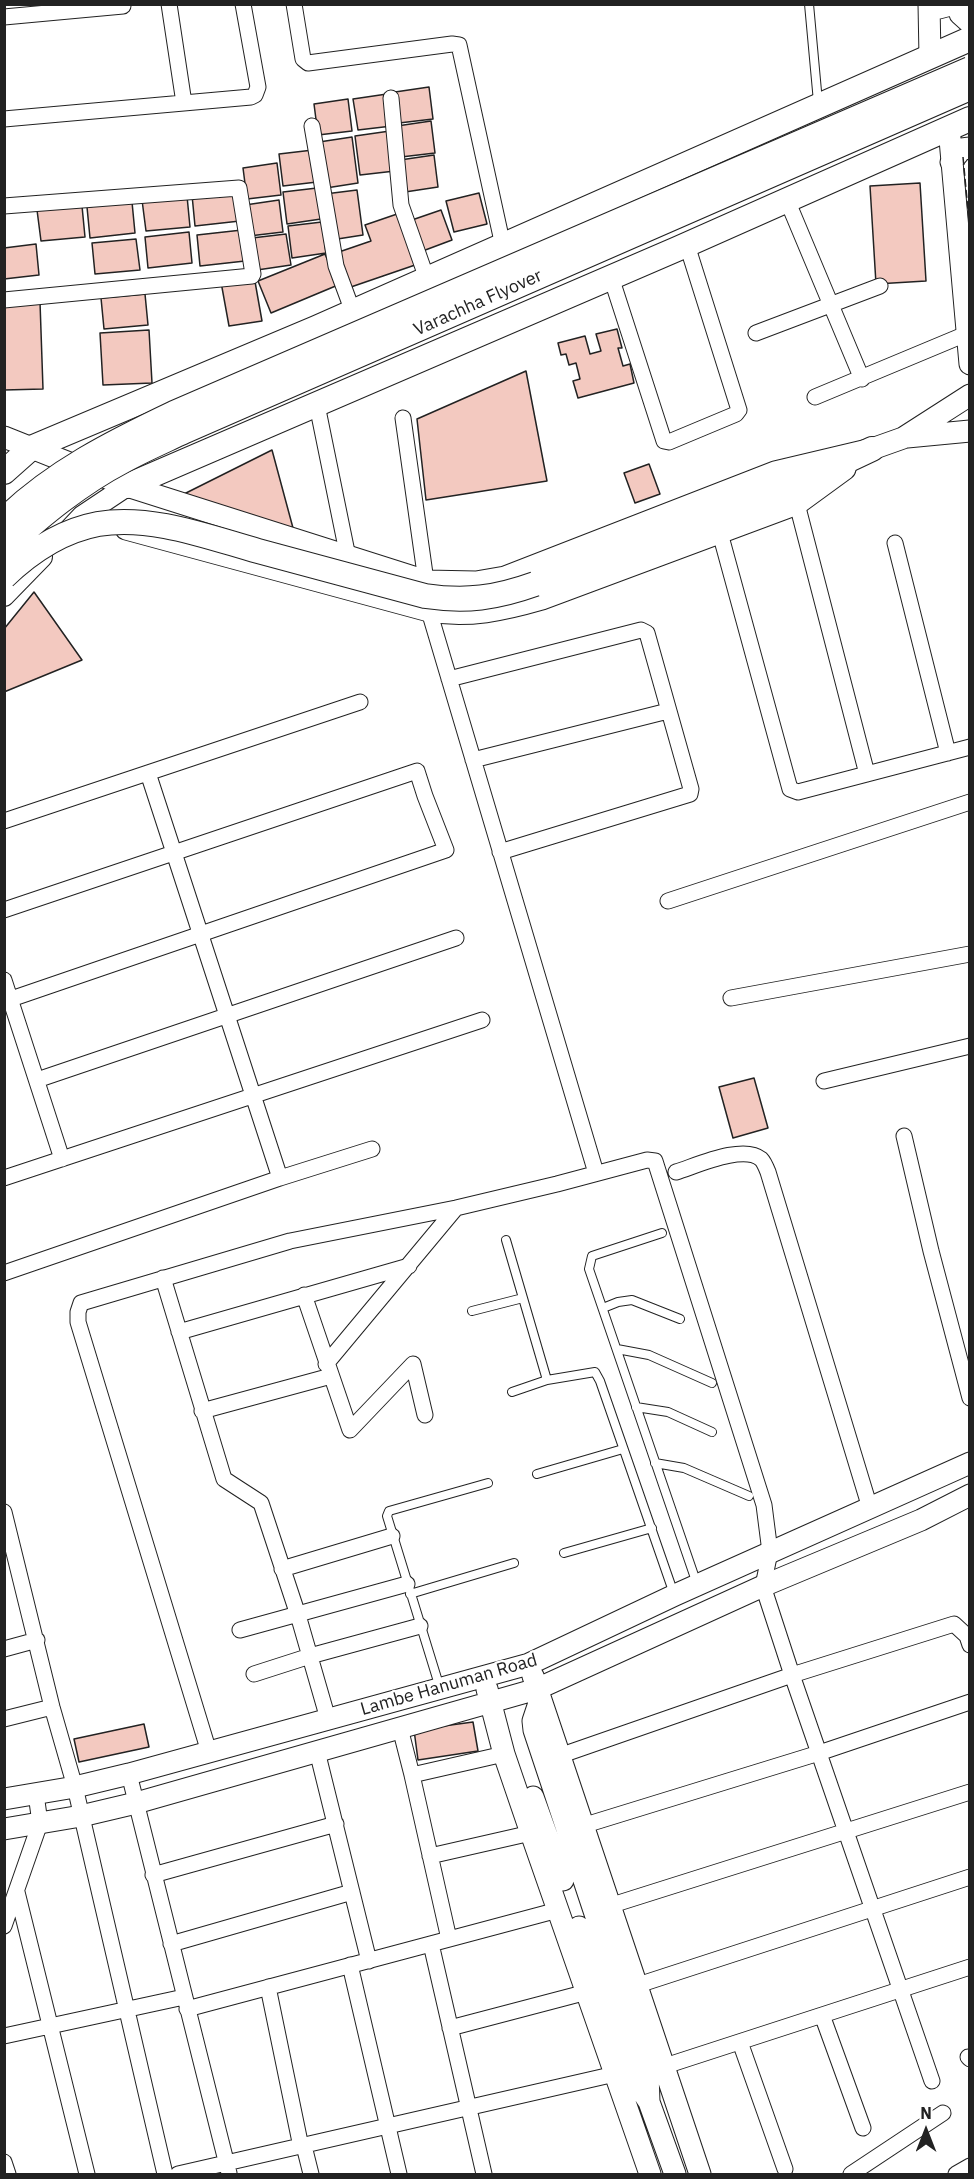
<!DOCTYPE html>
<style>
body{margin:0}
#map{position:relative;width:974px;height:2179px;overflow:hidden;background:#fff;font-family:"IBM Plex Sans",sans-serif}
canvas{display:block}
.frame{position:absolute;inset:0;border:6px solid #222;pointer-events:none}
.north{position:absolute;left:896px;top:2101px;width:60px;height:60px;-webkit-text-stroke:4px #fff;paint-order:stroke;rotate:0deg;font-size:16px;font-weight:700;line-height:24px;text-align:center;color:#222}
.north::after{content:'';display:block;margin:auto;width:21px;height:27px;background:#222;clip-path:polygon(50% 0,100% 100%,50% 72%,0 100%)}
</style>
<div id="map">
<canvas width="974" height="2179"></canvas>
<div class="frame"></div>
<div class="north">N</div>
</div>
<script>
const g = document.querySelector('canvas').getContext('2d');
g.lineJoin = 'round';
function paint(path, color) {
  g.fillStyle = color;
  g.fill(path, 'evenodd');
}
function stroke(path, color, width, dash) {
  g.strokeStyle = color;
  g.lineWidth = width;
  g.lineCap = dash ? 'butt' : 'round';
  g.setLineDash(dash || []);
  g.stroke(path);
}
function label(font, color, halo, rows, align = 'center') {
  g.font = font + ' "IBM Plex Sans",sans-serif';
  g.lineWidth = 4.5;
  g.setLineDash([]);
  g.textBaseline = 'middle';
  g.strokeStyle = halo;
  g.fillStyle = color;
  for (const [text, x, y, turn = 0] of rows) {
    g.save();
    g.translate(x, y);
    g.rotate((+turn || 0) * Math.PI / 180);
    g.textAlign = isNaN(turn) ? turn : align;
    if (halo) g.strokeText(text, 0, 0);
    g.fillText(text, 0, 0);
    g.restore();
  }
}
const building = new Path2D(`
 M 429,87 L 433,119 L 399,123 L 395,92 Z
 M 387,94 L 392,126 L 358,130 L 353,99 Z
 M 348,99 L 352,131 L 318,135 L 314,104 Z
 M 431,121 L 435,153 L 401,157 L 397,126 Z
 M 390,131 L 395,171 L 360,175 L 355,136 Z
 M 352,137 L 358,183 L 326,188 L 319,142 Z
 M 313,150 L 317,182 L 283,186 L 279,154 Z
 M 434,155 L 438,187 L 405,192 L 400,160 Z
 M 277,163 L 281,195 L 247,199 L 243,168 Z
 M 920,183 L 926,281 L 876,284 L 870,186 Z
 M 317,188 L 321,219 L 287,224 L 283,192 Z
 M 237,190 L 240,221 L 195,226 L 192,195 Z
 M 357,190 L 363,235 L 331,240 L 325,194 Z
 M 479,193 L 487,224 L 454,232 L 446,201 Z
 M 187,196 L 190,227 L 146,231 L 142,200 Z
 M 279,200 L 283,232 L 249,236 L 245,205 Z
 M 132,202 L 135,233 L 90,238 L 87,207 Z
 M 82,206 L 85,237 L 41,241 L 37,210 Z
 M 441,210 L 452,240 L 420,252 L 409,221 Z
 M 400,213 L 418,264 L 348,288 L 336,253 L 371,241 L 365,225 Z
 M 322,222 L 326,253 L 292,258 L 288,226 Z
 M 242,230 L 245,261 L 200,266 L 197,235 Z
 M 189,232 L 192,263 L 148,268 L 145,237 Z
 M 286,234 L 291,265 L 257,270 L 252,238 Z
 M 136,239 L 140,270 L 95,274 L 92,243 Z
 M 36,244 L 39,275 L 4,279 L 4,248 Z
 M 325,254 L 338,285 L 271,313 L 258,281 Z
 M 254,276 L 262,321 L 229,326 L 221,282 Z
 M 145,294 L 148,325 L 104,329 L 101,298 Z
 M 40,302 L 43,389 L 4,390 L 4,303 Z
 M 617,329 L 622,348 L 618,348 L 623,366 L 630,364 L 634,383 L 578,398 L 573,381 L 580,379 L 576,363 L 569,365 L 566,354 L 561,355 L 558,343 L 585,336 L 590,354 L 601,351 L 596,334 Z
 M 149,330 L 152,383 L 103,385 L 100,333 Z
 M 526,371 L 547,481 L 426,500 L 417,419 Z
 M 272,450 L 293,528 L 178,497 Z
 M 649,464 L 660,494 L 635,503 L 624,473 Z
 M 34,592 L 82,660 L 4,692 L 4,629 Z
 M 754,1078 L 768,1128 L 733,1138 L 719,1087 Z
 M 473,1722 L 478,1751 L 418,1760 L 414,1730 Z
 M 144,1724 L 149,1747 L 79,1762 L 74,1739 Z`);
paint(building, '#f3c9c0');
stroke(building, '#222', 1.5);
const service = new Path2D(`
 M 809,4 L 818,102
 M 662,1233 L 592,1256 L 589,1269 L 697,1584
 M 506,1240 L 547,1380
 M 603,1308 L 618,1302 L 632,1300 L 680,1319
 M 472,1311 L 523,1298
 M 617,1349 L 649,1355 L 712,1383
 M 512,1392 L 547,1380 L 595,1372 L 600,1381 L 674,1594
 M 636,1407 L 668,1412 L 712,1432
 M 655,1463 L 684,1468 L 749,1496
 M 537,1474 L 623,1449
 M 564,1553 L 652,1528
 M 410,1594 L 514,1563
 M 440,1688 L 387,1516 L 389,1511 L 488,1483`);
const minor = new Path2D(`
 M 169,4 L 184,103
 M 294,4 L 303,59 L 308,63 L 452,44 L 459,45 L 503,246
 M 4,17 L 123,6
 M 391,98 L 401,205 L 427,279
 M 4,119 L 251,97 L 255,95 L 258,87 L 243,4
 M 312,126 L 336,266 L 353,312
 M 787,200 L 862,379
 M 4,206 L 239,188 L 253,274 L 252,276 L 4,300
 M 611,277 L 664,441 L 669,442 L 736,414 L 739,410 L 687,245
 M 756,333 L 880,286
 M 815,397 L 966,334
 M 317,405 L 348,557
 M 403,418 L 426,581 L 429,611 L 596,1173
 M 797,504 L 867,774
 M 720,533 L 790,789 L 798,792 L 970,747
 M 895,543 L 948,753
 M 449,679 L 641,630 L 647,633 L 691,789 L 690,794 L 500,852
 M 473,760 L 668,711
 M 148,773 L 280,1178
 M 4,821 L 360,702
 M 668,901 L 970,802
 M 4,910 L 417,771 L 425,796 L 446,850 L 11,999
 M 4,980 L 62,1159
 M 731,998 L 970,954
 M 37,1080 L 456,938
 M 824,1081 L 970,1046
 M 904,1136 L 931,1251 L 970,1398
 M 676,1172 C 696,1166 743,1144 761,1159 C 764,1162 766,1167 768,1172 L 870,1508
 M 4,1178 L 482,1020
 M 4,1273 L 280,1178 L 372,1149
 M 163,1278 L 224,1479 L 261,1503 L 298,1615 L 328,1719
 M 304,1295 L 350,1430 L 413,1364 L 425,1415
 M 179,1332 L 409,1266
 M 326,1364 L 456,1208
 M 202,1411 L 331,1376
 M 4,1512 L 52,1707 L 75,1787 L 165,2174
 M 282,1569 L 392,1536
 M 240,1630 L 407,1584
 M 4,1649 L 37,1640
 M 254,1674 L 310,1656 L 420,1626
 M 4,1719 L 52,1707
 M 400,1728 L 412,1775 L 449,1939
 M 317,1751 L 369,1961
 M 209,1752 L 78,1322 L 78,1312 L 81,1303 L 290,1241 L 456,1208 L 557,1184 L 647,1160 L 655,1161 L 764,1505 L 770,1552 L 763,1586 L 792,1675 L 932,2081
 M 559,1756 L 792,1675 L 954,1624 L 967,1636 L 970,1645
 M 129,1774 L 229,2173
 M 412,1775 L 504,1754
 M 582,1826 L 819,1753 L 970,1702
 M 430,1856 L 531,1833
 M 153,1875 L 336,1824
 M 17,1892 L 87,2174
 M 609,1906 L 970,1792
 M 4,1926 L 40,1823 L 36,1794
 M 171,1944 L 352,1892
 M 431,1944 L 484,2174
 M 350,1965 L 399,2174
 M 635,1986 L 970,1877
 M 268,1987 L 301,2147
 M 187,2009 L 558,1910
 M 822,2015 L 863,2128
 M 450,2028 L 587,1992
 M 4,2036 L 184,1997
 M 740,2042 L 785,2169
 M 968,2057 L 970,2059
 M 662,2067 L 970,1967
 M 304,2146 L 311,2174
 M 4,2162 L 8,2174
 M 178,2174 L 615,2074
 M 851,2174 L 943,2113
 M 956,2174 L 970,2166`);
const tertiary = new Path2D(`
 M 65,534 L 82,516 L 127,486
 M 4,596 L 42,557`);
const secondary = new Path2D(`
 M 929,4 L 930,57
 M 958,4 L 960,14 L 970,23
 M 929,6 L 939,8 L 954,4
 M 949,128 L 970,364
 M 951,162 L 962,149 L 970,148
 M 4,437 L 127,486 L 426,581 L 476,582 L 505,577 L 775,472 L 872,449 L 903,438 L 970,395
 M 907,437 L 970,431
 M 126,529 L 429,611 C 468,618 504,610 542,599 L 797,504 L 845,469
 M 533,1676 L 700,2174
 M 487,1689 L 504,1754 L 531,1833 L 650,2174
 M 540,1700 L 533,1721 L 534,1730 L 648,2073 L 649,2102
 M 533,1797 L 563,1880
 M 4,1799 L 75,1787 L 129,1774 L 529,1664 L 675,1595 L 970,1463
 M 4,1829 L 81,1816 L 136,1803 L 537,1689 L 763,1586 L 921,1520 L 970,1495
 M 579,1927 L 633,2078 L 649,2102 L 675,2174`);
const primary = new Path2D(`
 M 4,472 L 31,448 L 316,328 L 970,39
 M 127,486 L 677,249 L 970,119
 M 535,584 L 783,491 L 872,449`);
stroke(service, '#222', 10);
stroke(minor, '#222', 17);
stroke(tertiary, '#222', 22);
stroke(secondary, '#222', 23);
stroke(primary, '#222', 26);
stroke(service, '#fff', 8);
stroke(minor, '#fff', 15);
stroke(tertiary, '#fff', 20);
stroke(secondary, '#fff', 21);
stroke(primary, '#fff', 24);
const primaryBridge = new Path2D(`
 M 4,520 C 53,472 113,442 174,413 L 970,69
 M 4,549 C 41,516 79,484 123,461 C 143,450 164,441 185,431 L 970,88
 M 4,577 C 31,551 61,531 98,524 C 151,515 208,537 258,551 C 314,566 369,581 425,596 C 466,602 496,598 535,584`);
stroke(primaryBridge, '#222', 26, []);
stroke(primaryBridge, '#fff', 24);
stroke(new Path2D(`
 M 963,157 L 970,232`), '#222', 1.5, [8, 3]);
label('18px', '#222', '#fff', [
 ["Varachha Flyover",478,303,-24],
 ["Lambe Hanuman Road",449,1685,-16]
]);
</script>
